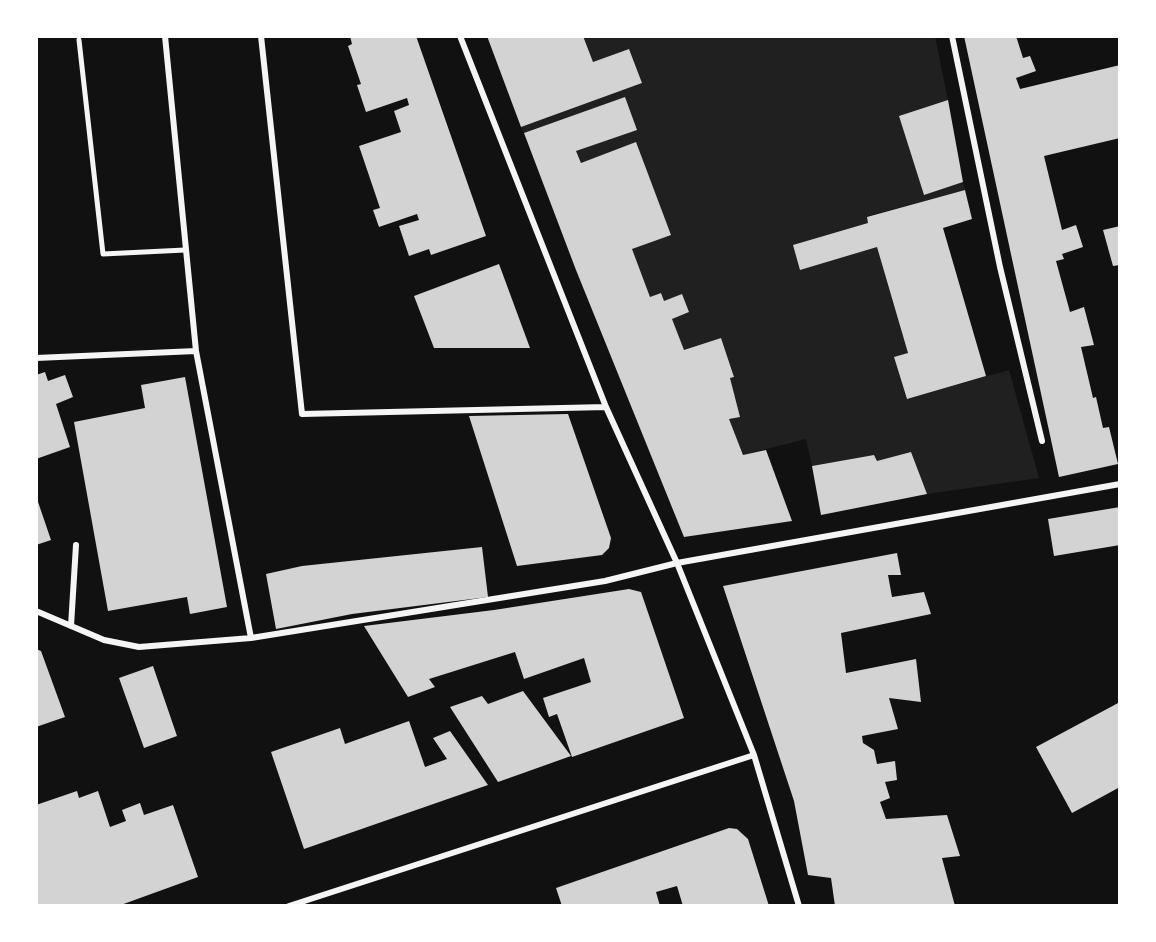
<!DOCTYPE html>
<style>
body{margin:0}
#map{position:relative;width:1156px;height:942px;overflow:hidden;background:#111;font-family:Quicksand,sans-serif}
canvas{display:block}
.frame{position:absolute;inset:0;border:38px solid #fff;pointer-events:none}
</style>
<div id="map">
<canvas width="1156" height="942"></canvas>
<div class="frame"></div>
</div>
<script>
const g = document.querySelector('canvas').getContext('2d');
g.lineJoin = 'round';
function paint(path, color) {
  g.fillStyle = color;
  g.fill(path, 'evenodd');
}
function stroke(path, color, width, dash) {
  g.strokeStyle = color;
  g.lineWidth = width;
  g.lineCap = dash ? 'butt' : 'round';
  g.setLineDash(dash || []);
  g.stroke(path);
}
paint(new Path2D(`
 M 583,36 L 935,36 L 948,100 L 899,116 L 924,195 L 963,182 L 965,190 L 868,216 L 868,223 L 800,270 L 877,247 L 908,353 L 894,358 L 907,399 L 1009,370 L 1039,478 L 927,494 L 911,453 L 877,461 L 874,455 L 812,466 L 806,439 L 743,455 L 729,419 L 739,417 L 730,377 L 734,376 L 721,338 L 684,350 L 672,319 L 689,312 L 682,295 L 664,301 L 661,293 L 650,297 L 632,249 L 670,234 L 636,143 L 581,163 L 576,151 L 636,130 L 625,97 L 524,133 L 521,127 L 642,83 L 629,49 L 593,62 Z`), '#202020');
paint(new Path2D(`
 M 350,36 L 416,36 L 486,236 L 431,255 L 429,249 L 409,256 L 399,226 L 419,220 L 417,214 L 379,227 L 373,210 L 380,208 L 359,146 L 401,132 L 394,111 L 409,105 L 407,98 L 366,112 L 357,85 L 361,84 L 348,46 L 352,44 Z
 M 487,36 L 583,36 L 593,62 L 629,49 L 642,83 L 521,127 Z
 M 964,36 L 1016,36 L 1023,58 L 1030,56 L 1036,71 L 1016,78 L 1020,89 L 1120,65 L 1120,138 L 1044,156 L 1062,230 L 1076,225 L 1083,247 L 1062,254 L 1064,259 L 1056,261 L 1070,312 L 1084,307 L 1094,345 L 1081,347 L 1093,398 L 1096,397 L 1103,428 L 1109,427 L 1118,464 L 1059,477 Z
 M 625,97 L 637,130 L 576,151 L 581,163 L 636,142 L 671,235 L 632,249 L 650,297 L 661,293 L 664,301 L 682,294 L 689,312 L 672,319 L 684,350 L 721,338 L 734,377 L 730,378 L 740,417 L 729,419 L 743,455 L 766,450 L 792,521 L 684,537 L 576,270 L 524,133 Z
 M 948,100 L 963,182 L 924,195 L 899,116 Z
 M 965,190 L 972,219 L 943,228 L 986,376 L 907,399 L 894,357 L 908,353 L 877,247 L 800,270 L 793,245 L 868,223 L 867,217 Z
 M 1120,226 L 1120,265 L 1113,266 L 1103,230 Z
 M 499,264 L 530,348 L 434,348 L 414,296 Z
 M 45,372 L 48,381 L 65,375 L 73,397 L 56,404 L 70,447 L 36,459 L 36,375 Z
 M 185,377 L 227,607 L 190,614 L 187,597 L 108,611 L 74,422 L 145,408 L 141,385 Z
 M 568,414 L 611,538 L 609,548 L 602,555 L 517,566 L 469,416 Z
 M 911,452 L 927,494 L 821,515 L 812,466 L 874,455 L 877,461 Z
 M 36,496 L 51,540 L 36,545 Z
 M 1120,507 L 1120,545 L 1054,556 L 1048,519 Z
 M 482,547 L 488,597 L 352,614 L 276,629 L 266,574 L 302,566 Z
 M 897,553 L 901,575 L 888,575 L 892,597 L 924,592 L 931,614 L 841,633 L 846,673 L 916,659 L 921,702 L 889,698 L 898,729 L 862,736 L 863,743 L 874,750 L 877,764 L 895,761 L 897,780 L 885,782 L 890,798 L 880,802 L 886,819 L 947,815 L 960,856 L 942,858 L 955,906 L 835,906 L 831,878 L 808,875 L 794,801 L 723,586 Z
 M 629,589 L 641,592 L 684,718 L 572,757 L 557,714 L 549,717 L 543,698 L 591,682 L 584,658 L 524,679 L 515,652 L 429,679 L 435,687 L 408,697 L 364,626 L 494,610 Z
 M 36,649 L 41,651 L 65,717 L 36,727 Z
 M 153,666 L 177,736 L 144,748 L 119,678 Z
 M 523,691 L 571,756 L 498,782 L 450,707 L 482,696 L 488,704 Z
 M 1120,702 L 1120,787 L 1072,813 L 1036,747 Z
 M 409,721 L 425,767 L 447,759 L 433,738 L 450,731 L 488,785 L 304,849 L 271,752 L 340,728 L 345,744 Z
 M 77,791 L 79,798 L 98,791 L 110,827 L 126,821 L 122,810 L 140,803 L 144,815 L 173,805 L 198,877 L 118,906 L 36,906 L 36,805 Z
 M 729,828 L 737,829 L 748,839 L 769,906 L 683,906 L 677,886 L 656,892 L 660,906 L 562,906 L 556,888 Z`), '#d3d3d3');
stroke(new Path2D(`
 M 79,40 L 103,254 L 185,250`), '#f5f5f5', 5);
stroke(new Path2D(`
 M 165,36 L 196,351 L 251,638
 M 261,36 L 302,414 L 606,407
 M 460,36 L 606,407 L 677,563 L 754,755 L 799,906
 M 952,36 L 1000,267 L 1042,441
 M 36,358 L 196,351
 M 36,611 L 104,640 L 139,647 L 251,638 L 605,581 L 677,563 L 1120,484
 M 71,626 L 76,545
 M 289,906 L 754,755`), '#f5f5f5', 6);
</script>
